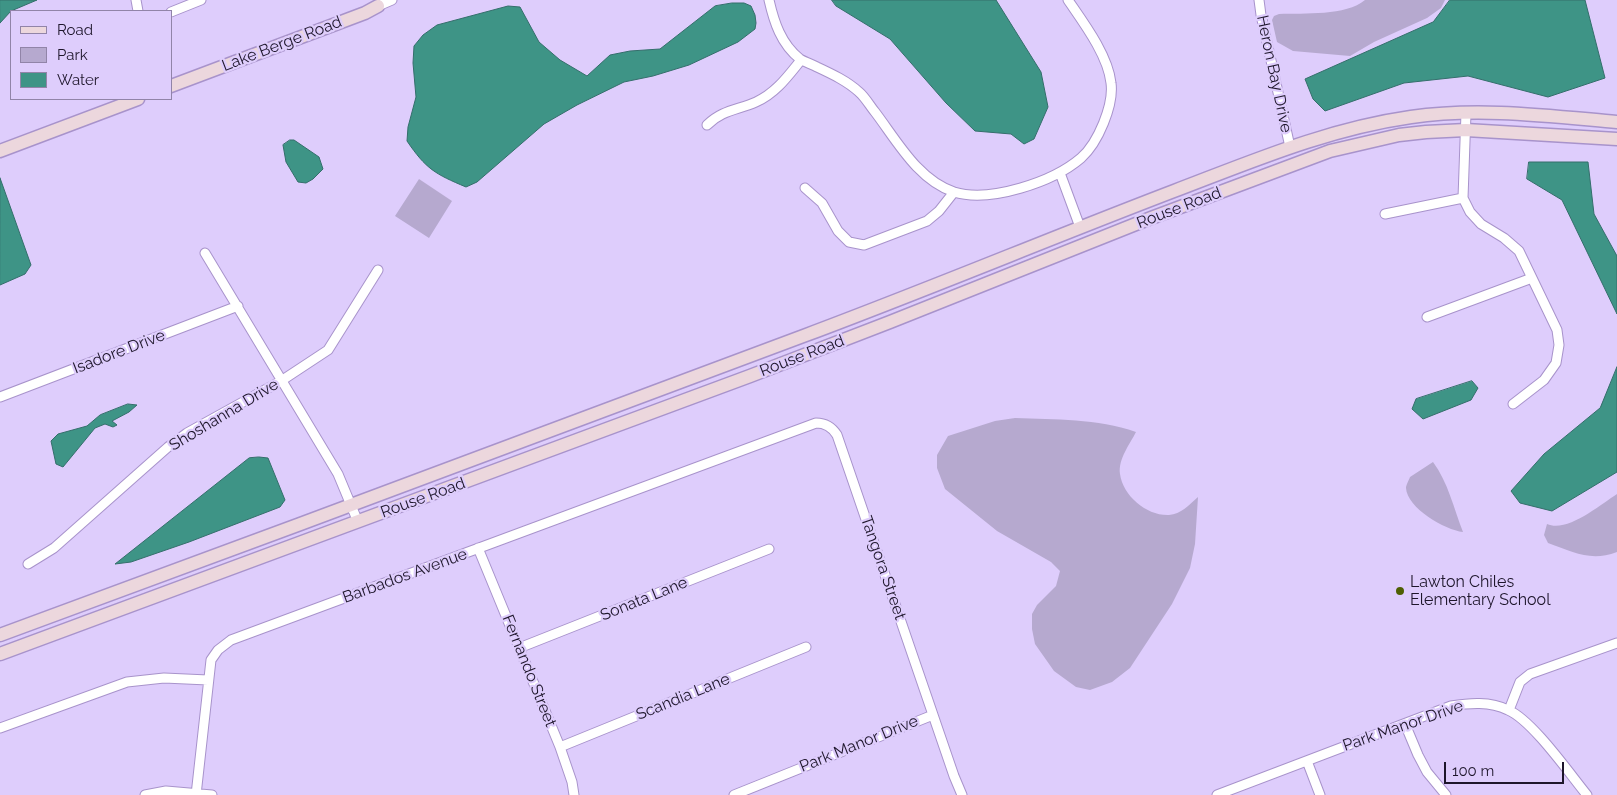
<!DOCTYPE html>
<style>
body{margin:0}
#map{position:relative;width:1617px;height:795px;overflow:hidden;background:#decdfc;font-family:Raleway,sans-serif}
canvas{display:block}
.legend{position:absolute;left:10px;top:10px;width:162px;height:90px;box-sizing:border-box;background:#decdfc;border:1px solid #9184a8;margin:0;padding:6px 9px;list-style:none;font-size:15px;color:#1e162b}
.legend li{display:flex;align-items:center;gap:10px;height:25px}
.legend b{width:25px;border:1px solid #9184a8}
.scale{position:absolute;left:1444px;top:762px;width:120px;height:22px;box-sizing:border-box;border:2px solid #1e162b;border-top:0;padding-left:6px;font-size:15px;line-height:18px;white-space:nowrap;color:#1e162b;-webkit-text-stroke:4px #decdfc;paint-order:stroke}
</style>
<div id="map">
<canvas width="1617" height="795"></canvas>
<ul class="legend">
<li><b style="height:6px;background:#ecd7dd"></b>Road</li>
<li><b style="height:14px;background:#b6a9cf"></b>Park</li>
<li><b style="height:14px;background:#3e9486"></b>Water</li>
</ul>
<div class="scale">100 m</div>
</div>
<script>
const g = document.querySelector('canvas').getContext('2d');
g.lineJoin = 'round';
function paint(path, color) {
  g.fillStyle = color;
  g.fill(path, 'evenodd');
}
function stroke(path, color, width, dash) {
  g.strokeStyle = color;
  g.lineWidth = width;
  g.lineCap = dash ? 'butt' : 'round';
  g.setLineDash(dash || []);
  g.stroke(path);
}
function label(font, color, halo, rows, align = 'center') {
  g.font = font + ' Raleway,sans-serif';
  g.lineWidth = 4.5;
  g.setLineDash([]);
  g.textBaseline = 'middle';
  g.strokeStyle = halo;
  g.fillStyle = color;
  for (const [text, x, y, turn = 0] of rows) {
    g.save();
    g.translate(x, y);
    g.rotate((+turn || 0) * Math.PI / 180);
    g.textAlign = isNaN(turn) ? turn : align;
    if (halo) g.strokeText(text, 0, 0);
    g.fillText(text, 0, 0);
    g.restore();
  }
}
paint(new Path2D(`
 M 1365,0 L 1445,0 L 1441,8 L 1427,18 L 1374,42 L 1350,56 L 1293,51 L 1277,42 L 1272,20 L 1274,16 L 1279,14 C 1304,13 1346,16 1365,0 Z
 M 419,179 L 452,201 L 429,238 L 395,216 Z
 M 1015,418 C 1055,420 1097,418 1136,432 C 1130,444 1118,459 1120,474 C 1123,496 1147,516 1169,515 C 1181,514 1189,505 1198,497 L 1195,544 L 1190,568 L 1172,604 L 1130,668 L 1112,682 L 1090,690 L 1076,687 L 1054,671 L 1035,644 L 1032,629 L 1032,614 L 1037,605 L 1056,586 L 1060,571 L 1051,562 L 997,531 L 945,489 L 937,468 L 937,455 L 948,436 L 995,421 Z
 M 1433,462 C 1448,482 1454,509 1463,532 C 1445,530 1407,508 1406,488 C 1406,485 1409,480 1410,477 Z
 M 1617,494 L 1617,552 C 1590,562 1574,552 1548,543 L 1544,535 L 1547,524 C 1567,533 1600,505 1617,494 Z`), '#b6a9cf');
const water = new Path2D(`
 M 0,0 L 37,0 L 11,11 L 0,23 Z
 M 832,0 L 996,0 L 1041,72 L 1048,107 L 1034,139 L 1024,144 L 1011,134 L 975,131 L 946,103 L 890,39 L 836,6 Z
 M 1450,0 L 1585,0 L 1605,78 L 1548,97 L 1468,76 L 1404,83 L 1325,111 L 1313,99 L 1305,79 L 1433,22 Z
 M 732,3 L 744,3 L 751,6 L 755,15 L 756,23 L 755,29 L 738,42 L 689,65 L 653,76 L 624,82 L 577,105 L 544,124 L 477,182 L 466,187 C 435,174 426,169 407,141 L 408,127 L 416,97 L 413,63 L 414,46 L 423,35 L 437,25 L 508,6 L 520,7 L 539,42 L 560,60 L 587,76 L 610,55 L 630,51 L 660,49 L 715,6 Z
 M 290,140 L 294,140 L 319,157 L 323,169 L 313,179 L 306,183 L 298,182 L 286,162 L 283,145 Z
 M 1529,162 L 1588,162 L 1594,214 L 1617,256 L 1617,314 L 1562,200 L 1527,179 Z
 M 0,178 L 31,265 L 25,274 L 0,285 Z
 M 1617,367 L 1617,472 L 1552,511 L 1520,503 L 1511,491 L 1544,454 L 1600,408 Z
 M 1472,381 L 1478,388 L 1471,400 L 1423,419 L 1412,409 L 1416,399 Z
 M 128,404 L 137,405 L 129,412 L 112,421 L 117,425 L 113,427 L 105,424 L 95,428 L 63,467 L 56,464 L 51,441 L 58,434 L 87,426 L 100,415 Z
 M 259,457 L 268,458 L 285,500 L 280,507 L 189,542 L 131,562 L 115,564 L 249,458 Z`);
paint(water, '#3e9486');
stroke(water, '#346e6b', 1);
const street = new Path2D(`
 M 136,0 L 138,11
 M 769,0 C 774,22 781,44 800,59 C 805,62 811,64 817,67 C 832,74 847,81 859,92 C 865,97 870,106 875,112 C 897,141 918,180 954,192 C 990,203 1053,182 1081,158 C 1098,143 1114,105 1111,83 C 1108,55 1083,22 1068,0
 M 1259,0 L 1261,15 L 1290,147
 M 378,6 L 392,0
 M 171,12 L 201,0
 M 1466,113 L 1463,198 L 1470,212 L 1481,224 L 1504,238 L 1519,251 L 1557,330 L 1559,345 L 1556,363 L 1544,380 L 1513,404
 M 707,125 C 722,110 738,110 756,102 C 776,93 788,76 801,60
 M 1060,173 L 1080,227
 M 805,188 L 822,203 L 838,231 L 849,242 L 864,245 L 927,221 L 939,211 L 954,192
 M 1385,214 L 1463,198
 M 205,253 L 338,474 L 358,522
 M 1427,317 L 1532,278
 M 0,397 L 238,306
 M 478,548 L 560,747 L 572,782 L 574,795
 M 28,564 L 54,548 L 168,447 L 187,433 L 281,381 L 328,350 L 378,270
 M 519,648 L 769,549
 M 1509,710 L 1520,682 L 1530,674 L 1617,643
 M 1405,724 L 1418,755 L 1427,772 L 1446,795
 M 0,728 L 127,682 L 164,678 L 208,680
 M 560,747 L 806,647
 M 1307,761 L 1320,795
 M 145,795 L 166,791 L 212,795
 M 196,795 L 211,660 L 218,650 L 231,640 L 816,423 C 826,423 832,427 837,435 L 954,776 L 962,795
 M 734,795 L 933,715
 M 1217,795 L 1451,706 C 1469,703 1490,701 1508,710 C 1532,720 1569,773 1587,795`);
const secondary = new Path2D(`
 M 171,86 L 365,13 L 378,6
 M 0,151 L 138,99
 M 0,635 C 269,536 538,436 806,335 C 929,289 1051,238 1174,191 C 1253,161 1327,129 1411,117 C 1479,107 1549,116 1617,122
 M 0,654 L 750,376 L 890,322 L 1151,218 L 1330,151 L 1399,135 L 1426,132 L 1466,130 L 1617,139`);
stroke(street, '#a893cb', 11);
stroke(secondary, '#a893cb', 15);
stroke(street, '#fff', 9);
stroke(secondary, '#ecd7dd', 12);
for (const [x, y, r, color] of [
 [1400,591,5,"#4e5f03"]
]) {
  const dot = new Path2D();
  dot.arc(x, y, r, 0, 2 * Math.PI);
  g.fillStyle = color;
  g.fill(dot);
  stroke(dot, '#decdfc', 2);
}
label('16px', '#1e162b', '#decdfc', [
 ["Lake Berge Road",282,44,-21],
 ["Heron Bay Drive",1274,74,78],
 ["Rouse Road",1179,208,-21],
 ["Isadore Drive",119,352,-21],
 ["Rouse Road",802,356,-21],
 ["Shoshanna Drive",224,415,-31],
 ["Rouse Road",423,498,-20],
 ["Tangora Street",883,568,71],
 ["Barbados Avenue",405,576,-20],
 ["Sonata Lane",644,599,-22],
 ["Fernando Street",529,671,68],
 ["Scandia Lane",683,697,-22],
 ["Park Manor Drive",1403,726,-19],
 ["Park Manor Drive",859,744,-22]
]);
label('16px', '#1e162b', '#decdfc', [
 ["Lawton Chiles",1410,582],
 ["Elementary School",1410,600]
], 'left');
</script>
